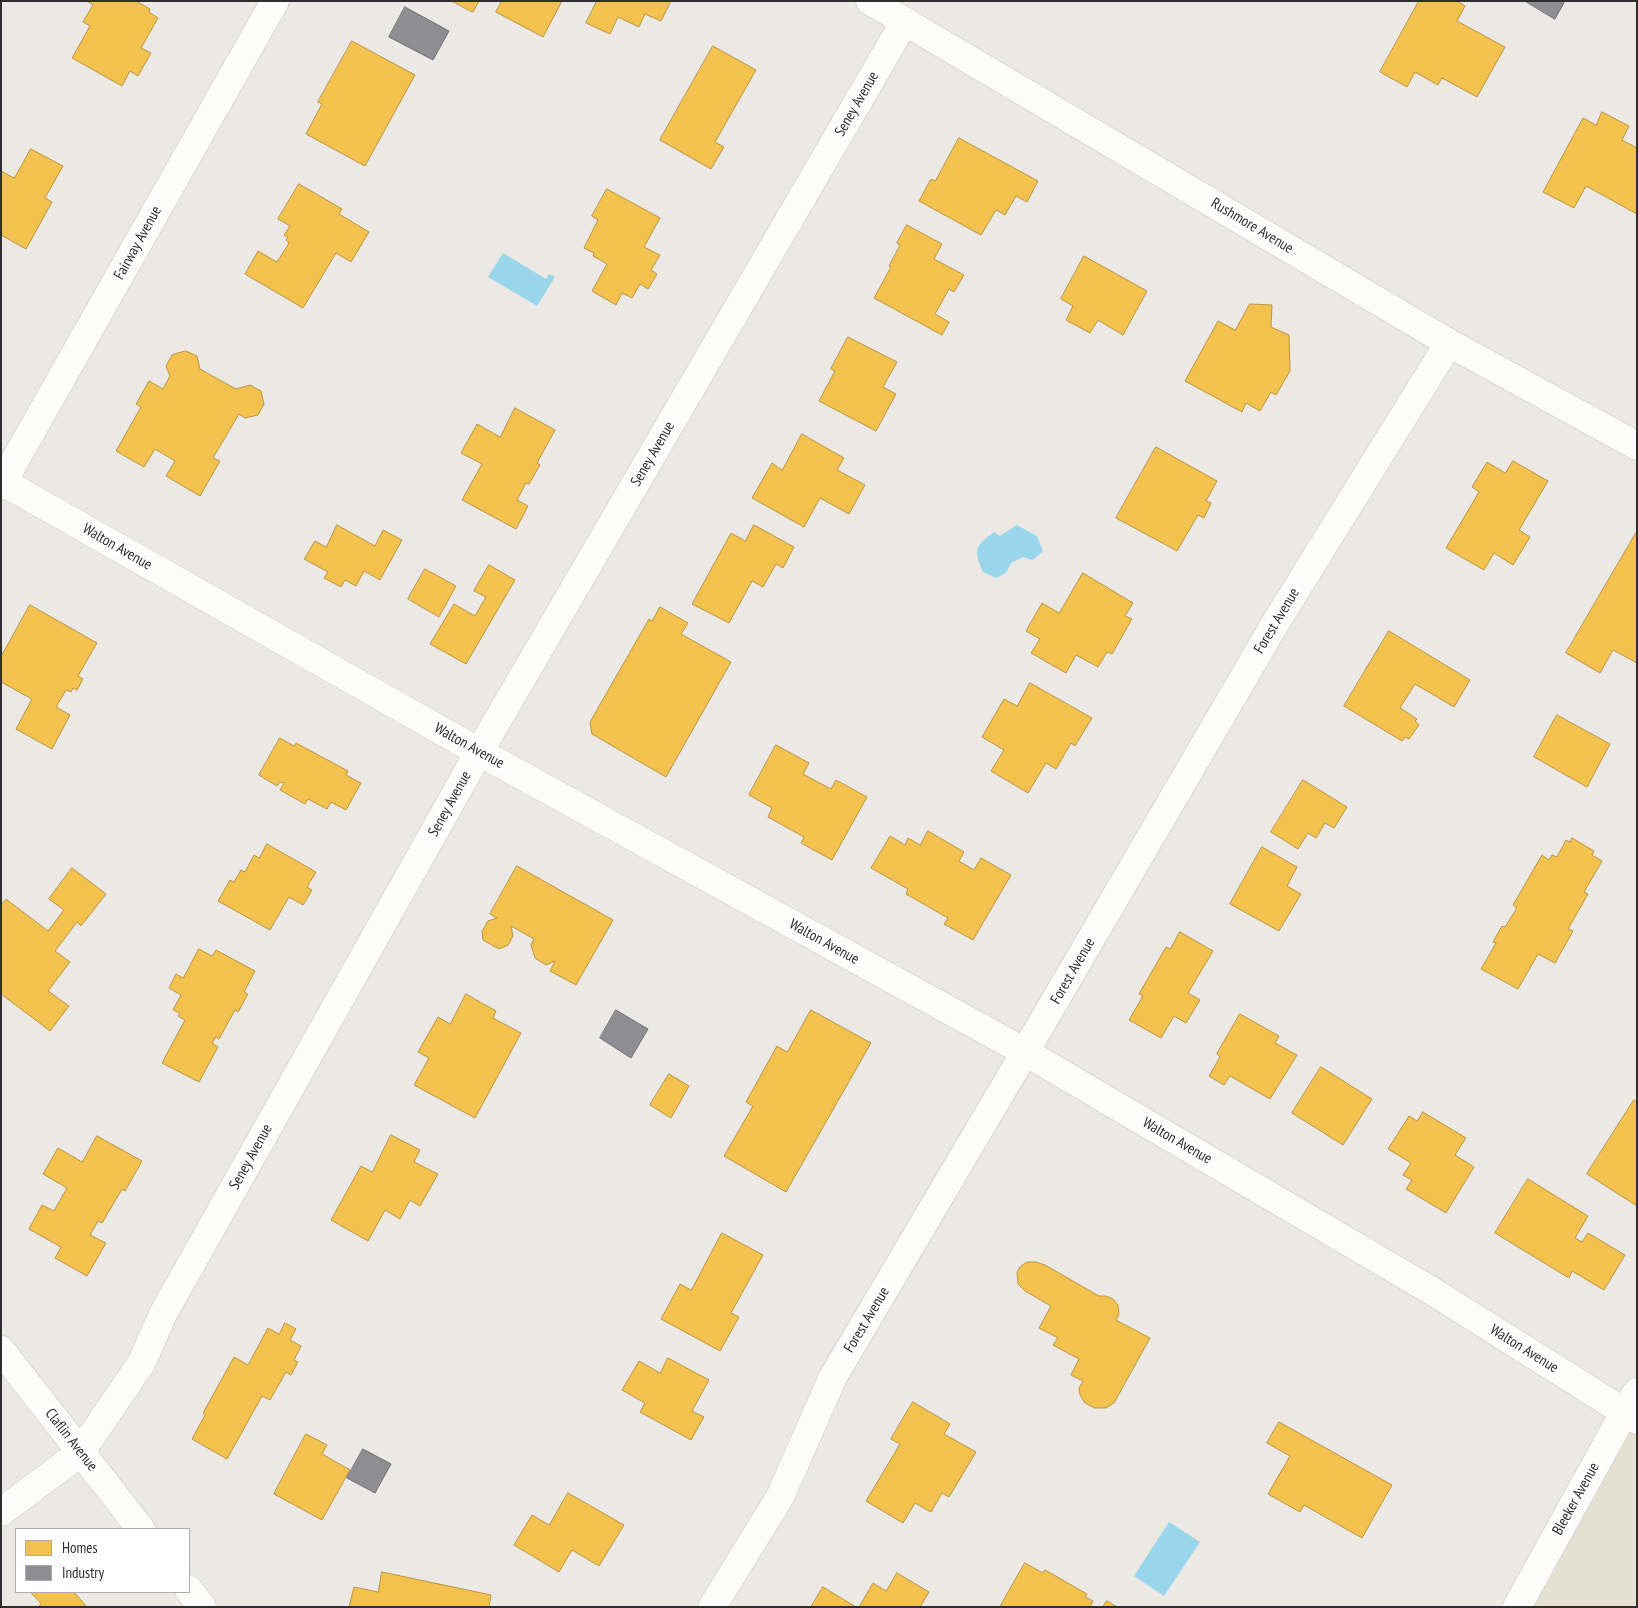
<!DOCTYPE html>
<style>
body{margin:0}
#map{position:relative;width:1638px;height:1608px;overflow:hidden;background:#ece8e4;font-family:"PT Sans Narrow",sans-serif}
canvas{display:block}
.frame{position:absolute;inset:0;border:2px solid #2e2e2e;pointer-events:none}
.legend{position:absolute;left:15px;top:1528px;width:175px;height:65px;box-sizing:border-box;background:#fff;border:1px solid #ababab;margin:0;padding:6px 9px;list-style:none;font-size:15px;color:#2e2e2e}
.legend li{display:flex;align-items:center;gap:10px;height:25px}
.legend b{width:25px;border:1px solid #ababab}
</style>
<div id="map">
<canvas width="1638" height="1608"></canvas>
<div class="frame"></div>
<ul class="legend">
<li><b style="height:14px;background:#f2c14e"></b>Homes</li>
<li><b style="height:14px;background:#8d8d92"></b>Industry</li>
</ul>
</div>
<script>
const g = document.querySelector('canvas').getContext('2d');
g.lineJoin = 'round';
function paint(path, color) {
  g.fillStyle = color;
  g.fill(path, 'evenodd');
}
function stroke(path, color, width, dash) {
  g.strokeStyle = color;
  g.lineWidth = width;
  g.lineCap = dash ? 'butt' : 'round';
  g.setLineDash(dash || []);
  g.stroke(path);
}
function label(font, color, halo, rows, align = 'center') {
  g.font = font + ' "PT Sans Narrow",sans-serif';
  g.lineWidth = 5;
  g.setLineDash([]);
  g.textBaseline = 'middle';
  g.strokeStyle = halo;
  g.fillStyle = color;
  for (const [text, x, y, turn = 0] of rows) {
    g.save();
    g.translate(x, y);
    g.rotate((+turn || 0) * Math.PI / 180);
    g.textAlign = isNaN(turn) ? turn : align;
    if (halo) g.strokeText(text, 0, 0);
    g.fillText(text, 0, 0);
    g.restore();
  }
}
paint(new Path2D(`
 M 1634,1422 L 1637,1424 L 1637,1607 L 1528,1607 Z`), '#e6e0d3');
paint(new Path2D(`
 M 503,253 L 546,279 L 549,274 L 555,277 L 537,306 L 488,277 Z
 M 1017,525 L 1037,536 L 1043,551 L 1033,560 L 1023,557 L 1011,563 L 1006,573 L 996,578 L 983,572 C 973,549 975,547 994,532 L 1000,536 Z
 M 1169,1522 L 1200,1542 L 1164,1596 L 1134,1576 Z`), '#99d6ec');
const homes = new Path2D(`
 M 87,1 L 136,1 L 150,9 L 149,12 L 158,18 L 141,48 L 151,53 L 138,76 L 130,71 L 122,86 L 72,58 L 90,26 L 83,22 L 93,5 Z
 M 452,1 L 479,1 L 473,12 Z
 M 502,1 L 562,1 L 543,37 L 496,12 Z
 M 597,1 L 671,1 L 661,21 L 645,14 L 639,27 L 618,17 L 610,34 L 586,23 Z
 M 1419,1 L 1457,1 L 1465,6 L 1457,21 L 1505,47 L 1477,97 L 1442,78 L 1438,85 L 1415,72 L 1407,87 L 1380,72 Z
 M 352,41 L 415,75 L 365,166 L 306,134 L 322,104 L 318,102 Z
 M 713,46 L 756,70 L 715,142 L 724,147 L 711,169 L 660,140 Z
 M 1602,112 L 1629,126 L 1622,140 L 1637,148 L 1637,214 L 1586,186 L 1574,208 L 1543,192 L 1583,118 L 1596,125 Z
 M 959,138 L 1038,181 L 1027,202 L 1016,196 L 1005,215 L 996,210 L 981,235 L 919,201 L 931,179 L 935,181 Z
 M 31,149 L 63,166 L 45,198 L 52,202 L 26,249 L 1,235 L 1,171 L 14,178 Z
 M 299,184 L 342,209 L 339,214 L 369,232 L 351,262 L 336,253 L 303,308 L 245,274 L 258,251 L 277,262 L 289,243 L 286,240 L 288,237 L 284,235 L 290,226 L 278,219 Z
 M 607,189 L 660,218 L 644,247 L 660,255 L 651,270 L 657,274 L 648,289 L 640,284 L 632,298 L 622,293 L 616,305 L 592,291 L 607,264 L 593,256 L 594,253 L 584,248 L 598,220 L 592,216 Z
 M 907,225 L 942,244 L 934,259 L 964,275 L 954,292 L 949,289 L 935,314 L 949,322 L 942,335 L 874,298 L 891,267 L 889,266 L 900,245 L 897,243 Z
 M 1084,256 L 1147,291 L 1123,335 L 1098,320 L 1090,333 L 1066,320 L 1073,306 L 1061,299 Z
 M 1250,304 L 1272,305 L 1271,327 L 1289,335 L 1290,371 L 1276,395 L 1271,392 L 1260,411 L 1246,403 L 1242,412 L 1185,381 L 1218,321 L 1235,330 Z
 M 848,337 L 897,362 L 883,387 L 896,394 L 876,431 L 819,401 L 835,371 L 831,369 Z
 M 186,351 L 197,356 L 200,369 L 236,389 L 250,385 L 261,391 L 264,404 L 258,415 L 245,418 L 239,414 L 213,458 L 220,461 L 200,496 L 166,476 L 175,461 L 155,449 L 144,467 L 116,451 L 141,407 L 136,404 L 149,381 L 163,389 L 170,376 L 166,366 L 172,355 Z
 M 515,408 L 555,430 L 537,463 L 540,465 L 529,484 L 526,483 L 517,500 L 528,506 L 516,529 L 462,500 L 482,464 L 461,453 L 477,424 L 500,437 Z
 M 802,434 L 844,458 L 837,470 L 865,485 L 849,514 L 820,498 L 804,527 L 752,498 L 772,463 L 782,470 Z
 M 1156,447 L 1217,481 L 1206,501 L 1211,503 L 1204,518 L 1198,515 L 1177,551 L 1116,518 Z
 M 1513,461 L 1548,481 L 1519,530 L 1530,537 L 1513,565 L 1494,553 L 1484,570 L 1446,548 L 1479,492 L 1472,487 L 1487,462 L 1505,473 Z
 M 337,525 L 375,546 L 383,530 L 402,540 L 380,580 L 364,571 L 356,586 L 345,580 L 341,587 L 324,578 L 328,572 L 304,559 L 315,541 L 326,547 Z
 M 754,525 L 794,547 L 783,568 L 776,564 L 763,587 L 752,581 L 729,623 L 692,604 L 731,533 L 745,541 Z
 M 1637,531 L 1637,663 L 1613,650 L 1600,673 L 1566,653 Z
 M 489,565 L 515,580 L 466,664 L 430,644 L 454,604 L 475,616 L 486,597 L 474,591 Z
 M 425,569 L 456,586 L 439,617 L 408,599 Z
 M 1083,573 L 1133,603 L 1125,616 L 1132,619 L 1112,654 L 1107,652 L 1098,667 L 1076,655 L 1066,673 L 1031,653 L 1040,639 L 1026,631 L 1042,603 L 1059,613 Z
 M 30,605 L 97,643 L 78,676 L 83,679 L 77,690 L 73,688 L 71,692 L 66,690 L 56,707 L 70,715 L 52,749 L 16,729 L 32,699 L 1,682 L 1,657 Z
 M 660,607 L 688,623 L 681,634 L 731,662 L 666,777 L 592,734 L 590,722 L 649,619 L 652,621 Z
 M 1389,631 L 1470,680 L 1454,707 L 1415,684 L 1400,708 L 1417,719 L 1415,721 L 1419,725 L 1409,739 L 1405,737 L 1402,741 L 1344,706 Z
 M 1030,683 L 1092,718 L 1075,746 L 1071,743 L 1056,769 L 1046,763 L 1028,793 L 991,771 L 1004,750 L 982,737 L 1004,699 L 1017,706 Z
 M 1557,715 L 1610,744 L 1587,787 L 1534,757 Z
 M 280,738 L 294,746 L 296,743 L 348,771 L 346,775 L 361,783 L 346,810 L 331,802 L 327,809 L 308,799 L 305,804 L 280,790 L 284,783 L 280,782 L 277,786 L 259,775 Z
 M 776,745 L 809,763 L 803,774 L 831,789 L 836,780 L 867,797 L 832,860 L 801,843 L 804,837 L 768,817 L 772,808 L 749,795 Z
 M 1303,780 L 1347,807 L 1334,828 L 1325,823 L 1316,838 L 1308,833 L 1298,849 L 1271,832 Z
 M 928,831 L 964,852 L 959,861 L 974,870 L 981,858 L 1011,875 L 973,940 L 944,924 L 948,918 L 906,894 L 908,889 L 871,868 L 890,836 L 905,845 L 908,838 L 920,845 Z
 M 1572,838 L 1594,851 L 1592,855 L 1602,861 L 1584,892 L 1588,894 L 1568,929 L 1573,931 L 1555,963 L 1538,954 L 1518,989 L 1481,969 L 1496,943 L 1493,942 L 1502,926 L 1505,927 L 1517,908 L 1513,905 L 1542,855 L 1549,860 L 1552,855 L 1557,857 L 1566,840 L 1570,842 Z
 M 267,844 L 316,872 L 307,887 L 312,890 L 303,905 L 289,897 L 270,930 L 218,901 L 230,880 L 234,882 L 241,870 L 245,872 L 254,855 L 259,858 Z
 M 1262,847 L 1297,867 L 1287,886 L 1301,894 L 1279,931 L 1230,904 Z
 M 517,866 L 613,920 L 576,985 L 550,971 L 555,961 L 546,965 L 535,958 L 531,945 L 534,939 L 511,926 L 513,936 L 508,945 L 499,949 L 483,940 L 482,931 L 488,921 L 497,918 L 490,914 Z
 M 72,868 L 106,894 L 81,926 L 77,922 L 55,951 L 70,962 L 48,991 L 69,1006 L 50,1031 L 1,994 L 1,905 L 6,899 L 48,931 L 64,910 L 49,899 Z
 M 1180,932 L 1213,951 L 1188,993 L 1200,1000 L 1186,1023 L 1174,1016 L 1161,1038 L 1129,1020 L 1143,996 L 1139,994 L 1166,947 L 1170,949 Z
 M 199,949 L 212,956 L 216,950 L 255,971 L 244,992 L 248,994 L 238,1012 L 235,1010 L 219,1039 L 216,1037 L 212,1043 L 218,1047 L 199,1082 L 162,1063 L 185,1020 L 178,1016 L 180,1013 L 173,1010 L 181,995 L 169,988 L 176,974 L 183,978 Z
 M 466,994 L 496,1011 L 493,1018 L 521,1033 L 475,1118 L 414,1085 L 429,1058 L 418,1052 L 438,1017 L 450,1024 Z
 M 811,1010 L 871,1043 L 786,1192 L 724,1156 L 753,1106 L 746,1102 L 777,1046 L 787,1052 Z
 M 1240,1014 L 1279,1036 L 1275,1043 L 1297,1055 L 1270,1099 L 1230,1076 L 1224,1085 L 1209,1076 L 1220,1057 L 1217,1054 Z
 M 1321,1067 L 1372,1099 L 1343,1145 L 1292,1113 Z
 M 669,1074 L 689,1086 L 671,1118 L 650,1105 Z
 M 1634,1100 L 1637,1102 L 1637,1206 L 1587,1174 Z
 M 1423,1112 L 1466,1138 L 1455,1155 L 1474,1167 L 1446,1213 L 1406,1189 L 1412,1180 L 1403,1175 L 1411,1163 L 1388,1149 L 1409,1116 L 1417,1121 Z
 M 391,1135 L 420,1150 L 414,1162 L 438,1174 L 420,1206 L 410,1200 L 400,1219 L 385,1210 L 368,1241 L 331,1220 L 361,1166 L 372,1172 Z
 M 97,1136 L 142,1161 L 125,1191 L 122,1189 L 102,1223 L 98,1221 L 90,1235 L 106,1243 L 87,1276 L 55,1258 L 61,1247 L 29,1229 L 42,1205 L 54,1211 L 67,1188 L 43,1174 L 58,1148 L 82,1162 Z
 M 1528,1179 L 1588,1216 L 1575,1238 L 1582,1242 L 1588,1233 L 1625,1255 L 1604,1290 L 1572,1271 L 1569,1278 L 1495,1233 Z
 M 722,1233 L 763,1255 L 731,1313 L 739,1317 L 720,1351 L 661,1319 L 680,1284 L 691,1290 Z
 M 1027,1262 L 1036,1262 L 1045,1265 L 1099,1296 L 1106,1296 L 1113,1299 L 1118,1305 L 1119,1314 L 1116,1320 L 1150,1338 L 1114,1403 L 1106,1408 L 1095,1408 L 1085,1403 L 1080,1395 L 1079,1388 L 1083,1381 L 1071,1375 L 1079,1359 L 1053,1345 L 1058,1338 L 1039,1328 L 1051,1306 L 1025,1291 L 1018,1284 L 1017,1272 L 1020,1267 Z
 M 285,1323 L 296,1329 L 290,1340 L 301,1346 L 294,1360 L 298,1362 L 291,1375 L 286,1372 L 270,1400 L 262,1396 L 227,1459 L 192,1439 L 205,1415 L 203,1413 L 234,1357 L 248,1365 L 268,1328 L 279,1334 Z
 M 668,1358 L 709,1380 L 692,1411 L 704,1417 L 691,1440 L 640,1412 L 645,1403 L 622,1390 L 639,1361 L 660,1373 Z
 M 913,1402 L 950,1424 L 944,1434 L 976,1452 L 949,1497 L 942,1493 L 931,1512 L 915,1503 L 903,1523 L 866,1501 L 900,1444 L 891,1439 Z
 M 1279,1422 L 1392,1485 L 1362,1538 L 1304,1505 L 1300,1512 L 1268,1494 L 1290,1456 L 1267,1443 Z
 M 306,1434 L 327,1445 L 322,1454 L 350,1470 L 322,1520 L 274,1494 Z
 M 568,1493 L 624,1525 L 599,1566 L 572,1550 L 559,1572 L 514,1545 L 532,1515 L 549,1525 Z
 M 1025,1563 L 1043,1573 L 1045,1570 L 1087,1594 L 1085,1597 L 1093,1601 L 1090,1607 L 1000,1607 Z
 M 382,1572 L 491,1595 L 489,1607 L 349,1607 L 354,1587 L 378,1592 Z
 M 897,1573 L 929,1592 L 920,1607 L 859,1607 L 873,1583 L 886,1591 Z
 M 823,1587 L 856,1607 L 811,1607 Z
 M 31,1592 L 74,1592 L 87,1607 L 38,1607 L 41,1604 Z
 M 1107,1601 L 1117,1607 L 1103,1607 Z`);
paint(homes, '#f2c14e');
stroke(homes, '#b79544', 1);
const industry = new Path2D(`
 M 1525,1 L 1565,1 L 1555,19 Z
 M 405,7 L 449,31 L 433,60 L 389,37 Z
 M 616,1010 L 648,1029 L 631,1058 L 600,1038 Z
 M 363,1449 L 391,1464 L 375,1493 L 347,1478 Z`);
paint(industry, '#8d8d92');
stroke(industry, '#707074', 1);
const minor = new Path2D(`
 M 870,1 L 1449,343 L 1637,446
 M 1,481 L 479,752 L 1025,1052 L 1432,1291 L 1637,1420
 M 1,485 L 275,1
 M 1,1350 L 141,1529
 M 1,1512 L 80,1453 L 142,1362 L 163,1314 L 479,752 L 905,21
 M 189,1590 L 202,1607
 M 712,1607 L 780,1497 L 833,1377 L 1025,1052 L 1276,622 L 1449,343
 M 1517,1607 L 1625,1411 L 1637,1392`);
stroke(minor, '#c5c4c5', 29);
stroke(minor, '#fcfcfb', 28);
label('15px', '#2e2e2e', '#fff', [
 ["Seney Avenue",857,104,-60],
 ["Rushmore Avenue",1252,226,31],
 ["Fairway Avenue",138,243,-61],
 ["Seney Avenue",653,454,-60],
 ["Walton Avenue",117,547,30],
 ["Forest Avenue",1277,621,-59],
 ["Walton Avenue",469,746,29],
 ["Seney Avenue",450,804,-61],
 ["Walton Avenue",824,942,29],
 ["Forest Avenue",1073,971,-60],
 ["Walton Avenue",1177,1141,30],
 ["Seney Avenue",251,1157,-61],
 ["Forest Avenue",867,1320,-59],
 ["Walton Avenue",1524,1349,32],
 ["Claflin Avenue",71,1440,52],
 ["Bleeker Avenue",1576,1499,-61]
]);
</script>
